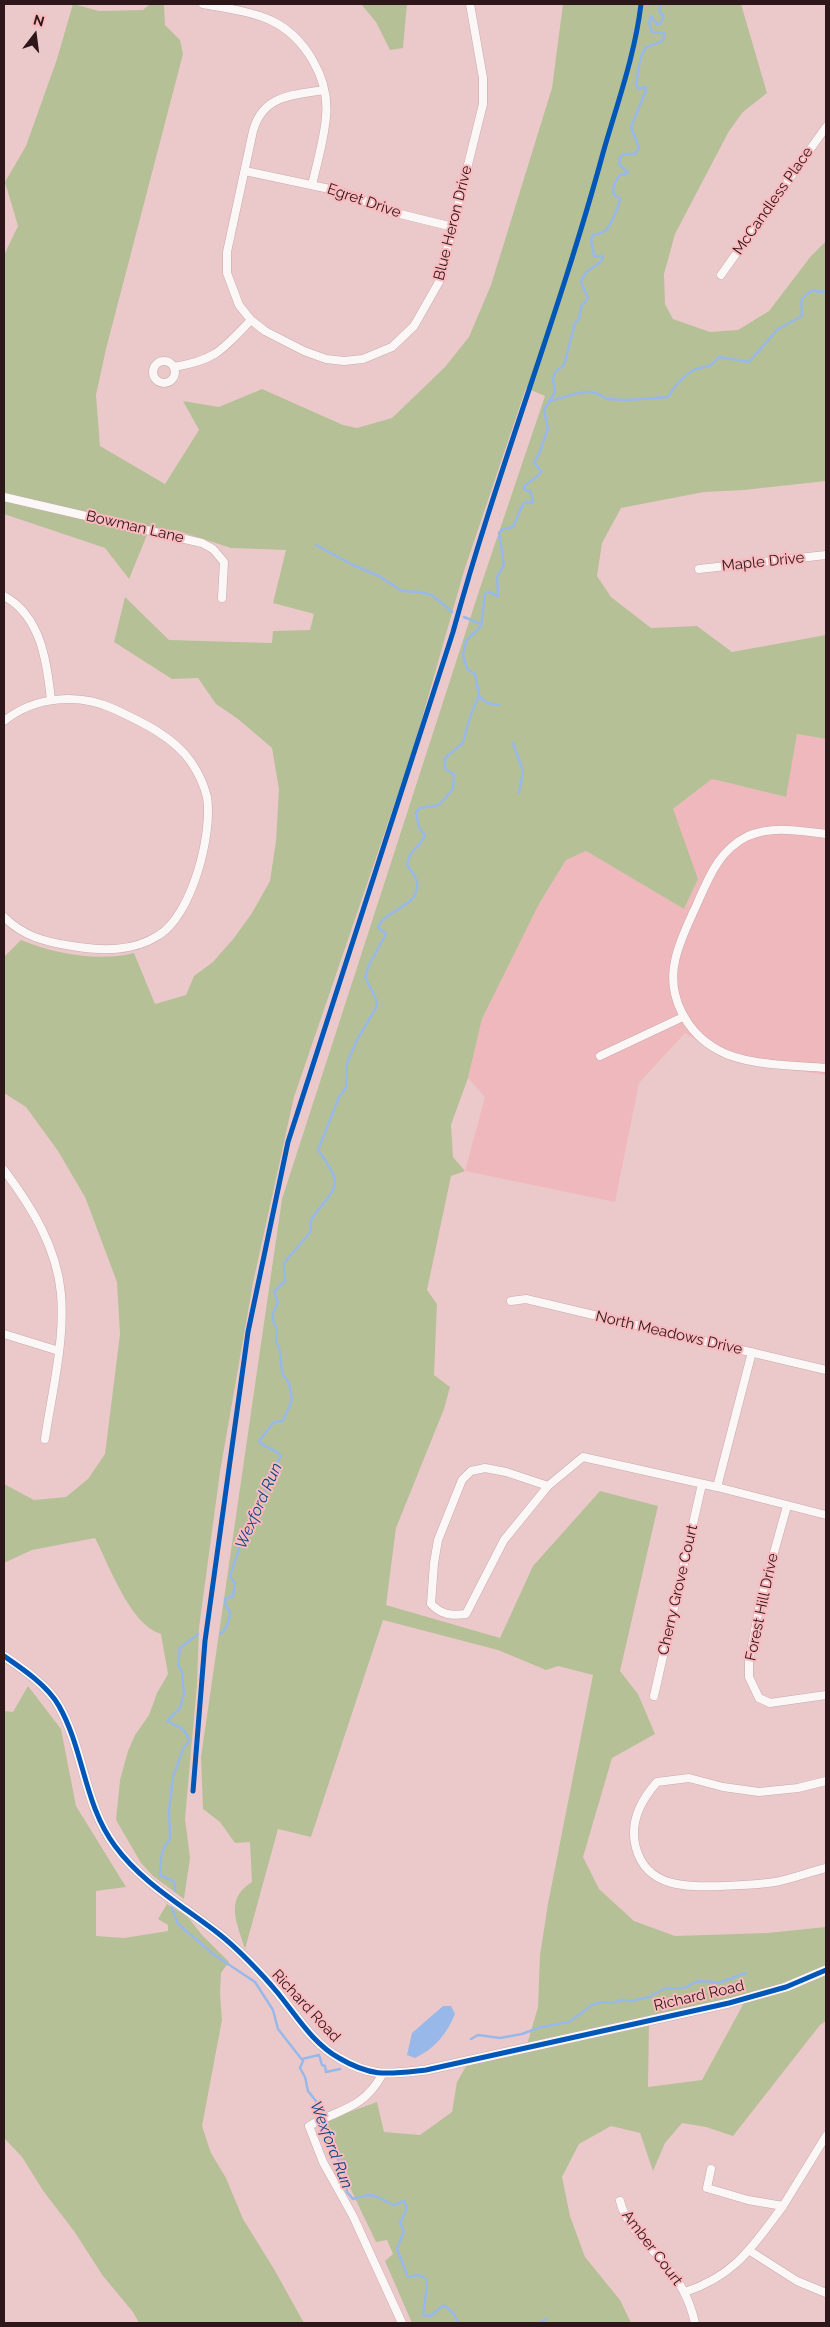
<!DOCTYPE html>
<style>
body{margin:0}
#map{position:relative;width:830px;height:2327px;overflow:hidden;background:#ebc9cb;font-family:Raleway,sans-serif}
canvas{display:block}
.frame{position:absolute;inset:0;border:5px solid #2e171a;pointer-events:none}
.north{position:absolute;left:10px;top:10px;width:50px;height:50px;-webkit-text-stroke:4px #fababe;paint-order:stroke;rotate:15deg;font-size:14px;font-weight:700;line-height:20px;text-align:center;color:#2e171a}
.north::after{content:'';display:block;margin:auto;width:18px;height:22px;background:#2e171a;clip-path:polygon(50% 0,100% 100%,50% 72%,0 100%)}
</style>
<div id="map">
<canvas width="830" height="2327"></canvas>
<div class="frame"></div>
<div class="north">N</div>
</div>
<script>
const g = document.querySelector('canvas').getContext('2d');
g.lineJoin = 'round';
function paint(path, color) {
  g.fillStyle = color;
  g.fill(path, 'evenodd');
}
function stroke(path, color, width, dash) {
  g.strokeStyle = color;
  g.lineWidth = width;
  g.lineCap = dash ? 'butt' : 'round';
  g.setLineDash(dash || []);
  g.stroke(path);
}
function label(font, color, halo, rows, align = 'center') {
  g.font = font + ' Raleway,sans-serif';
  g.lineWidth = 4;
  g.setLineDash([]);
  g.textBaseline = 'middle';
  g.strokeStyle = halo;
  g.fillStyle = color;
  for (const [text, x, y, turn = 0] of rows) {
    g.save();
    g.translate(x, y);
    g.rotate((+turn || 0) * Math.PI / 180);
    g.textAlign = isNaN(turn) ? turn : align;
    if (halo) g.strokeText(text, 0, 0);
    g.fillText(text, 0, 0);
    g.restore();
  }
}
paint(new Path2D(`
 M 797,734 L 826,739 L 826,1075 L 731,1061 L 685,1033 L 639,1083 L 615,1202 L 465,1171 L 485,1097 L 468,1078 L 482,1019 L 539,904 L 566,860 L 586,851 L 684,909 L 698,879 L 672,810 L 712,779 L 785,797 Z`), '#efb8bd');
paint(new Path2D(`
 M 73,4 L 99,11 L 143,10 L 150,4 L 164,5 L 165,25 L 180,40 L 183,54 L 106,349 L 96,395 L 100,446 L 165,484 L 199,430 L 183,401 L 219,407 L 262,389 L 343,425 L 357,428 L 392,418 L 445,367 L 469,337 L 491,285 L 552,88 L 563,4 L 741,4 L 767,93 L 743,112 L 729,131 L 675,234 L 664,274 L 665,304 L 673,319 L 710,332 L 738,330 L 769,311 L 811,256 L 826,241 L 826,481 L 744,490 L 704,492 L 621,508 L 602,543 L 597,576 L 611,597 L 651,628 L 697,626 L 732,652 L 826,635 L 826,739 L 797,734 L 786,797 L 712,779 L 673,809 L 698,879 L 684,909 L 586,851 L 566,860 L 539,904 L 482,1019 L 468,1078 L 451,1125 L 453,1157 L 465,1171 L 451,1176 L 427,1290 L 437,1304 L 434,1375 L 450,1387 L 444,1409 L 396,1528 L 386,1605 L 500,1638 L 533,1566 L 600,1491 L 658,1506 L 620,1671 L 638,1694 L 655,1734 L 612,1758 L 583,1857 L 599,1889 L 634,1921 L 675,1936 L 767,1933 L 826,1927 L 826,2021 L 820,2025 L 733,2136 L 706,2127 L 682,2123 L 665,2143 L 653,2171 L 640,2133 L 611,2126 L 579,2144 L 562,2177 L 570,2216 L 585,2257 L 620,2300 L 631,2323 L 412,2323 L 385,2261 L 393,2254 L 387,2240 L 376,2242 L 319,2123 L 377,2102 L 384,2132 L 420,2135 L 452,2112 L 457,2082 L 469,2061 L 526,2048 L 538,2007 L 540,1955 L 548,1904 L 593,1675 L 558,1666 L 546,1670 L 498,1650 L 383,1620 L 311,1837 L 278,1829 L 245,1949 C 237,1923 224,1899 252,1882 L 250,1842 L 235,1843 L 220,1822 L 203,1809 L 201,1757 L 282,1199 L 478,594 L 545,396 L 526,388 L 464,571 L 413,750 L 294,1097 L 253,1283 L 220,1472 L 199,1628 L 197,1684 L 185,1819 L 190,1858 L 184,1899 L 153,1876 L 141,1863 L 116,1820 L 120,1780 L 128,1751 L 135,1735 L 149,1715 L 157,1693 L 168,1674 L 161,1634 C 130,1625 109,1565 95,1538 L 32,1550 L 4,1563 L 4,1484 L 34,1500 L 66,1497 L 88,1479 L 105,1454 L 120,1334 L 117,1282 L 85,1197 L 58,1151 L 26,1107 L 4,1093 L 4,957 L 21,940 C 55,954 98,962 134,953 L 155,1004 L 186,995 L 194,976 L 213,962 L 234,938 L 252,913 L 270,881 L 276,841 L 279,789 L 272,748 L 238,719 L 216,704 L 198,678 L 172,679 L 114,642 L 125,597 L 169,640 L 272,643 L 273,631 L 310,630 L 314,614 L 273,603 L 286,550 L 231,548 L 175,530 L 147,535 L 129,579 L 105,548 L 4,514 L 4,255 L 18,226 L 5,182 L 26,146 L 57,59 ZM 746,1999 L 702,2080 L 648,2087 L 649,2021 Z
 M 361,4 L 407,4 L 403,48 L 390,50 L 376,22 Z
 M 28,1686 L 61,1729 L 76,1806 L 126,1887 L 96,1891 L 96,1936 L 124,1938 L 168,1931 L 168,1925 L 158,1919 L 167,1904 L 187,1916 L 202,1935 L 229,1962 L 221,1973 L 220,1993 L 222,2020 L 202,2126 L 211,2153 L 226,2178 L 243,2219 L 274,2269 L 304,2323 L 139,2323 L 133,2312 L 103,2276 L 74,2231 L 44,2192 L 22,2157 L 4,2138 L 4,1711 L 13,1712 Z`), '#b6c097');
paint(new Path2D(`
 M 443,2006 L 451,2006 L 455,2014 C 447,2034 434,2049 415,2058 L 407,2055 L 412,2033 Z`), '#98b8ea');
stroke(new Path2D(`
 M 550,401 C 569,397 591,384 606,399 L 628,400 L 668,397 C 674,387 681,377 692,371 C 706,363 705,373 719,357 L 749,362 L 778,329 L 802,316 C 802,301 797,300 813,290 L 821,292 L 826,291
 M 316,545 L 353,565 L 379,576 L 402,591 L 419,592 L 432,595 L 452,612
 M 464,617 L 481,624
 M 479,696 L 487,703 L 499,705
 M 513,743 L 523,771 L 519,793
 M 220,1634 C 227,1630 230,1619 230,1611 L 226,1607 L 225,1599 L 233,1596 L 235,1583 L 230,1577 L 240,1545 L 248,1533 L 256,1508 L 263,1500 L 270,1473 L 281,1456 C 274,1447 264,1449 259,1441 L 274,1422 L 283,1421 L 292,1400 L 289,1383 L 282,1373 L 280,1351 L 276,1341 L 277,1329 L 273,1321 L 273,1313 L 278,1302 L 274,1292 L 285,1281 L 284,1263 L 308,1235 L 311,1230 L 310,1222 C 332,1186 349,1192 318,1150 L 339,1097 L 346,1088 L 347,1063 L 357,1040 L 377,1006 L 376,999 L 365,977 L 369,965 L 386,934 L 378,927 C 386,908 420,908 417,882 C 416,876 410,870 407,865 C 410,847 419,850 425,835 L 419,828 L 416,812 L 420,808 L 439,805 L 453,789 L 454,775 L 445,768 L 445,758 L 463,743 L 465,735 L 470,717 L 479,695 L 475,674 L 467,669 L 463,655 L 466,641 L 481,626 L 485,594 L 489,592 L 498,596 L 497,577 L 504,565 L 499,533 L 503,529 L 513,527 L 523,504 L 526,502 L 533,503 L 531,492 L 524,489 L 524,486 L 540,474 L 541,471 L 534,462 L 538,456 L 548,429 L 544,410 L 555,392 L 553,379 L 555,372 L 564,365 L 575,323 L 579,319 L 581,307 L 588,298 L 581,282 C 586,267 595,269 603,259 L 602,256 L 594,256 L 591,239 L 593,235 C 597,234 601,234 605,231 C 610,228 620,204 620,198 L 614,195 C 611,188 615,181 620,175 L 628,173 L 619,164 L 620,157 L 624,154 L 635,154 L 639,148 L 631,127 L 646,90 L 645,87 L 639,89 L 636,85 C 638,75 639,53 647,47 C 653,43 659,45 664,39 L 664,33 L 652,32 L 649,23 L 651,16 L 657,24 L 660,24 L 664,16 L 659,11 L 661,4
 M 175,1891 L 175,1885 L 173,1881 L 160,1875 L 161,1859 L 164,1847 L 170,1839 L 169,1810 L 173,1777 L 183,1749 L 189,1741 C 185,1727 178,1727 167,1721 L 180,1708 L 184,1694 L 182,1672 L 178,1665 L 180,1648 L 198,1634
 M 172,1908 L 178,1924 L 213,1954 L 255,1982 L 273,2010 L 278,2029 L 303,2061 L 300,2068 L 305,2077 L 308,2091 L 316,2101 L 344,2174 L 347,2192 L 353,2199 C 377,2191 374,2197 394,2205 L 404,2201 L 407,2208 L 400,2223 L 404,2231 L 397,2249 L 408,2277 L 419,2275 L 426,2279 L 427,2286 L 423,2315 L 431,2316 L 442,2306 L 445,2306 L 454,2314 L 458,2323
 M 471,2039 L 478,2035 L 500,2038 L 522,2034 L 541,2027 L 569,2022 L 592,2005 L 601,2002 L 613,2003 L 622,2000 L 631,2001 L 649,1997 L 664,1989 L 684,1988 L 696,1982 L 705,1981 L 718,1983 L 746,1973
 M 302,2059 L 319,2055 L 322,2065 L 325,2066 L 326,2072 L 340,2069
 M 538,2323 L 547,2319`), '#98b8ea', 2.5);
const minor = new Path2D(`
 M 203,4 C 225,8 249,11 270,20 C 305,36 330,79 326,117 C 324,140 317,163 312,185
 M 324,90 C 292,95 263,95 253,131 L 227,252 L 227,273 L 239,305 L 251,320 L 265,331 L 304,351 L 326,359 L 344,361 L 363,359 L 392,347 L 414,326 L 439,282 L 483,104 L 483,78 L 470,4
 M 245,171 L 339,191 L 392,212 L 453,227
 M 721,275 L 826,127
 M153 372a11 11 0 1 1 22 0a11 11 0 1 1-22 0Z
 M 174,367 C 216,360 222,350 251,320
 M 4,497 L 202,543 L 213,549 L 224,562 L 222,598
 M 699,569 L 826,555
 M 4,596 C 41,616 47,662 51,700
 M 4,721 C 35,696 79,693 114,709 C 142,722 174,737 191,762 C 198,772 204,785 207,797 C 213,833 192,915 159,935 C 133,952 102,951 72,946 C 45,942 23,936 4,917
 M 826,834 C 800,831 773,825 748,836 C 719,850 709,877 697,904 C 689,922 679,941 675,961 C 667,997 687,1033 718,1050 C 746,1066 794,1065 826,1068
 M 600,1056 L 683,1017
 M 4,1170 C 31,1206 57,1247 61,1294 C 65,1341 52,1392 45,1439
 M 511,1301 L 526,1299 L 826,1370
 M 4,1334 L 59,1351
 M 485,1468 L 506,1472 L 548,1486 L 504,1540 L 466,1614 C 451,1616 442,1615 431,1604 L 434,1563 L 438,1540 L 462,1480 L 471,1471 Z
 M 548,1486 L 583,1457 L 717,1487 L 826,1515
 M 717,1487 L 752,1352
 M 787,1506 L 761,1599 L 749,1661 L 749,1677 L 759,1698 L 770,1703 L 826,1695
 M 654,1696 L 702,1484
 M 826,1781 L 798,1788 L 759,1792 L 723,1787 L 689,1778 L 657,1782 C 641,1800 629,1823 636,1848 C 647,1888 687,1887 721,1886 C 739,1885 757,1885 775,1882 C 792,1879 809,1872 826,1868
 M 382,2075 C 362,2110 341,2108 309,2126 L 323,2162 L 353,2216 L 402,2323
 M 711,2169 L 707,2188 L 748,2200 L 783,2206 L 826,2136
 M 620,2201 C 626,2226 649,2245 665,2264 C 680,2281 690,2301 695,2323
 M 750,2251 L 797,2281 L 826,2293
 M 685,2292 C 736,2275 752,2247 783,2206`);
const tertiary = new Path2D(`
 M 4,1656 C 23,1669 48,1686 59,1706 C 84,1750 84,1805 115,1846 C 142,1883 183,1906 219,1934 C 237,1948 262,1974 277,1992 C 296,2015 313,2044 339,2058 C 373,2078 389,2074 426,2070 L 729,2003 L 786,1987 L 826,1970`);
stroke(minor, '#c5aaac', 9);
stroke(tertiary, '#c5aaac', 10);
stroke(minor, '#fcf7f7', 8);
stroke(tertiary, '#fcf7f7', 9);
stroke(new Path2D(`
 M 4,1656 C 23,1669 48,1686 59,1706 C 84,1750 84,1805 115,1846 C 142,1883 183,1906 219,1934 C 237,1948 262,1974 277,1992 C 296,2015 313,2044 339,2058 C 373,2078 389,2074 426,2070 L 729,2003 L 786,1987 L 826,1970
 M 193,1791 L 205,1641 L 248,1332 L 288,1142 L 453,632 C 497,471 559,315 603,153 C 617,104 635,55 641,4`), '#0057b8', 5);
label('15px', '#2e171a', '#fababe', [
 ["Egret Drive",364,201,19],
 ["McCandless Place",773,201,-55],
 ["Blue Heron Drive",453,223,-76],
 ["Bowman Lane",135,527,13],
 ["Maple Drive",763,562,-6],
 ["North Meadows Drive",669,1333,13],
 ["Cherry Grove Court",678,1590,-77],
 ["Forest Hill Drive",762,1607,-78],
 ["Richard Road",699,1996,-13],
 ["Richard Road",306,2006,47],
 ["Amber Court",652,2248,53]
]);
label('italic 16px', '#064787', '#fababe', [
 ["Wexford Run",259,1506,-66],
 ["Wexford Run",331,2145,69]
]);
</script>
